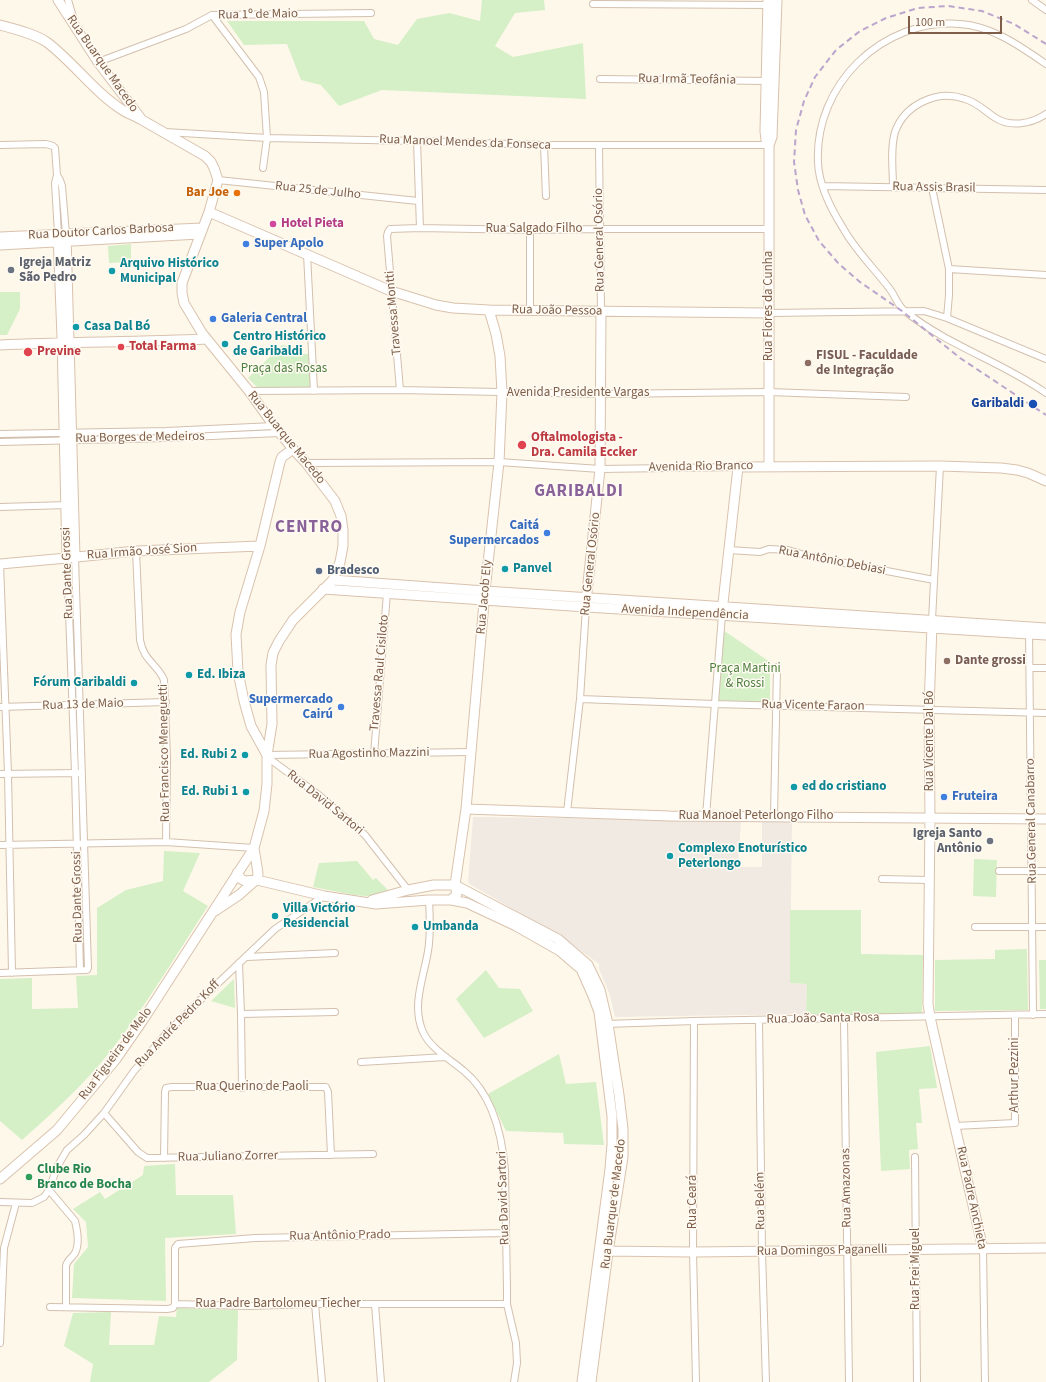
<!DOCTYPE html>
<meta charset="utf-8">
<style>
body{margin:0}
#map{position:relative;width:1046px;height:1382px;overflow:hidden;background:#fef8eb;font-family:"Source Sans 3",sans-serif}
canvas{display:block}
.scale{position:absolute;left:908px;top:16px;width:94px;height:18px;box-sizing:border-box;border:2px solid #7e5e49;border-top:0;padding-left:5px;font-size:12px;line-height:14px;white-space:nowrap;color:#7e5e49;-webkit-text-stroke:3px #fffbf3;paint-order:stroke}
</style>
<div id="map">
<canvas width="1046" height="1382"></canvas>
<div class="scale">100 m</div>
</div>
<script>
const g = document.querySelector('canvas').getContext('2d');
g.lineJoin = 'round';
function paint(path, color) {
  g.fillStyle = color;
  g.fill(path, 'evenodd');
}
function stroke(path, color, width, dash) {
  g.strokeStyle = color;
  g.lineWidth = width;
  g.lineCap = dash ? 'butt' : 'round';
  g.setLineDash(dash || []);
  g.stroke(path);
}
function label(font, color, halo, rows, align = 'center') {
  g.font = font + ' "Source Sans 3",sans-serif';
  g.lineWidth = 3;
  g.setLineDash([]);
  g.textBaseline = 'middle';
  g.strokeStyle = halo;
  g.fillStyle = color;
  for (const [text, x, y, turn = 0] of rows) {
    g.save();
    g.translate(x, y);
    g.rotate((+turn || 0) * Math.PI / 180);
    g.textAlign = isNaN(turn) ? turn : align;
    if (halo) g.strokeText(text, 0, 0);
    g.fillText(text, 0, 0);
    g.restore();
  }
}
paint(new Path2D(`
 M 473,817 L 741,820 L 738,867 L 762,867 L 762,820 L 792,820 L 790,983 L 807,984 L 806,1014 L 615,1017 L 610,995 L 599,969 L 599,964 L 566,940 L 468,883 Z`), '#f0eae3');
paint(new Path2D(`
 M 482,0 L 544,0 L 545,10 L 515,13 L 495,46 L 513,57 L 583,43 L 586,99 L 382,90 L 339,106 L 321,85 L 301,80 L 287,44 L 244,45 L 227,21 L 364,21 L 374,39 L 398,45 L 417,19 L 449,13 L 480,21 Z
 M 131,244 L 131,262 L 109,263 L 108,246 Z
 M 0,292 L 20,292 L 20,309 L 7,335 L 0,335 Z
 M 282,345 L 294,347 L 295,354 L 310,354 L 311,389 L 258,388 L 248,378 Z
 M 723,630 L 770,662 L 770,702 L 718,701 Z
 M 164,851 L 200,853 L 183,891 L 208,906 C 174,958 140,1016 100,1064 C 76,1092 49,1116 22,1140 L 0,1121 L 0,979 L 32,978 L 32,1009 L 78,1008 L 76,976 L 97,975 L 97,908 L 126,890 L 163,881 Z
 M 974,859 L 997,860 L 996,897 L 973,896 Z
 M 357,861 L 373,880 L 376,878 L 388,890 L 381,896 L 366,896 L 354,895 L 313,887 L 319,863 Z
 M 790,910 L 861,910 L 861,954 L 923,955 L 922,1015 L 806,1014 L 807,984 L 790,983 Z
 M 1027,949 L 1028,1010 L 935,1011 L 935,960 L 995,959 L 995,950 Z
 M 1039,960 L 1046,960 L 1046,1009 L 1040,1009 Z
 M 486,970 L 499,988 L 520,989 L 533,1011 L 484,1038 L 456,999 Z
 M 234,979 L 235,1008 L 211,1001 Z
 M 930,1046 L 937,1088 L 919,1089 L 922,1123 L 916,1123 L 918,1149 L 909,1150 L 910,1169 L 881,1171 L 876,1052 Z
 M 559,1054 L 566,1084 L 596,1082 L 604,1145 L 564,1144 L 563,1133 L 506,1131 L 488,1094 Z
 M 175,1164 L 176,1195 L 233,1195 L 236,1234 L 165,1238 L 166,1301 L 72,1298 L 74,1264 L 88,1247 L 86,1222 L 73,1209 L 100,1192 L 105,1199 L 143,1175 L 144,1166 Z
 M 177,1308 L 238,1310 L 237,1360 L 209,1382 L 90,1382 L 93,1364 L 64,1346 L 73,1313 L 111,1312 L 109,1345 L 154,1345 L 159,1316 L 176,1317 Z`), '#d5efc6');
const street = new Path2D(`
 M 68,0 L 74,20
 M 1032,0 L 1046,10
 M 593,4 L 771,5
 M 212,15 L 259,77 L 264,92 L 267,138 L 263,168
 M 98,62 L 186,29 L 212,15 L 371,13
 M 1046,64 C 1020,46 992,26 960,24 C 882,18 814,85 818,163 C 819,186 831,209 843,228 C 855,250 874,268 889,288 C 895,295 898,307 906,312 C 949,346 1002,362 1046,393
 M 600,79 L 768,81
 M 165,132 L 267,138 L 417,141 L 544,145 L 769,145
 M 417,141 L 420,228
 M 0,145 L 46,144 L 53,146 L 55,148 L 57,175 L 55,183 L 58,234
 M 544,145 L 546,196
 M 599,146 L 601,311
 M 57,175 L 60,180 L 62,186 L 66,234
 M 218,180 L 418,201
 M 823,186 L 1046,190
 M 893,187 C 893,170 890,149 895,132 C 905,104 938,89 965,99 C 976,102 984,110 994,117 C 1010,128 1031,124 1046,114
 M 932,188 L 949,269 L 949,295 L 947,318
 M 307,254 L 314,391
 M 949,269 L 1046,275
 M 530,311 L 530,230
 M 769,313 L 924,311 L 947,318 L 1046,359
 M 400,390 L 387,236 L 388,232 L 390,229 L 420,228 L 530,230 L 600,229 L 769,229
 M 249,391 L 400,390 L 601,394 L 769,392 L 906,397
 M 0,434 L 166,431 L 274,426
 M 0,442 L 166,438 L 279,433
 M 306,463 L 499,462 L 600,469 L 738,467
 M 0,507 L 68,505
 M 729,550 L 760,552 L 769,549 L 788,550 L 808,556 L 934,580
 M 136,551 L 140,640 C 144,662 157,663 164,680 L 167,759 L 166,842
 M 67,558 L 75,773 L 80,970
 M 0,564 L 8,774 L 12,973
 M 932,620 L 940,466
 M 1029,630 L 1033,1015
 M 1030,668 L 1046,668
 M 580,699 L 714,704 L 1046,713
 M 0,707 L 166,702
 M 374,754 L 387,593
 M 267,755 L 471,752
 M 267,757 L 320,796 L 365,835 L 408,890
 M 0,774 L 78,773
 M 567,812 L 580,699 L 586,607
 M 706,816 L 722,615
 M 774,816 L 777,667
 M 0,845 L 166,842 L 254,848
 M 999,871 L 1046,871
 M 882,879 L 929,880
 M 429,900 C 430,917 431,934 428,951 C 424,977 411,1005 423,1032 C 430,1048 451,1060 464,1071 C 492,1094 502,1135 505,1170 L 507,1290 L 507,1304 L 516,1343 L 517,1363 L 514,1382
 M 975,927 L 1046,927
 M 247,957 L 335,953
 M 239,963 L 241,1014 L 242,1088
 M 0,973 L 87,970 L 88,968 L 75,557
 M 241,1014 L 335,1012
 M 844,1018 L 849,1382
 M 759,1020 L 762,1251 L 766,1382
 M 694,1021 L 693,1252 L 696,1382
 M 606,1024 L 694,1021 L 1046,1014
 M 361,1062 L 446,1057
 M 104,1113 L 138,1152 L 147,1158 L 373,1154
 M 955,1126 L 1015,1123 L 1015,1015
 M 915,1157 L 917,1382
 M 164,1158 L 165,1092 L 166,1088 L 172,1087 L 326,1087 L 328,1092 L 331,1155
 M 49,1190 L 75,1221 C 77,1229 80,1244 75,1253 C 72,1258 67,1260 66,1266 L 66,1307
 M 0,1202 L 32,1203 L 44,1197 L 49,1190 L 57,1167 L 67,1150 L 84,1135 L 104,1113 L 134,1071 L 165,1035 L 194,1006 L 275,929 L 324,896
 M 983,1249 L 985,1382
 M 175,1304 L 175,1248 L 178,1244 L 255,1238 L 506,1233
 M 315,1304 L 322,1382
 M 375,1304 L 381,1382
 M 50,1307 L 167,1309 L 173,1308 L 175,1304 L 249,1306 L 315,1304 L 507,1304
 M 0,1343 L 4,1248 L 16,1203`);
const secondary = new Path2D(`
 M 768,0 L 765,131 L 766,140 L 769,145
 M 0,25 C 15,29 36,34 48,43 C 75,64 95,93 124,111 C 129,114 135,116 140,119
 M 209,212 L 391,291 L 436,305 L 453,308 L 489,310 L 769,313
 M 58,234 L 62,337 L 67,558
 M 66,234 L 75,557
 M 0,237 L 202,228
 M 0,245 L 199,234
 M 0,345 C 69,342 138,342 207,339
 M 769,467 L 769,145 L 772,137 L 777,0
 M 0,564 L 67,558 L 136,551 L 260,546
 M 333,580 L 485,591 L 1046,628
 M 323,589 L 586,607 L 1046,635
 M 586,602 L 600,469 L 601,311
 M 722,612 L 738,467 L 940,466 L 1001,468 L 1017,470 L 1028,473 L 1046,481
 M 932,624 L 929,709 L 930,818 L 928,1004 L 930,1017 L 983,1249
 M 267,755 L 251,726 L 244,701 L 238,672 L 236,634 L 240,612 L 260,546 L 280,462 L 282,457 L 293,449
 M 466,809 L 670,816 L 1046,819
 M 254,848 L 258,873 L 257,880
 M 237,873 L 241,879 L 245,881 L 257,880 L 324,896 L 376,904 L 429,900 L 451,900 L 467,903 L 516,926 L 560,951 L 581,969 L 593,996 L 599,1012 L 612,1116 L 612,1144 L 610,1169 L 582,1382
 M 372,900 L 408,890 L 434,885 L 455,885 L 558,939 L 588,965 L 600,990 L 608,1024 L 619,1095 L 623,1129 L 623,1157 L 608,1252 L 591,1382
 M 451,900 L 457,894 L 455,885 L 466,809 L 485,591 L 499,462 L 502,393 L 500,356 L 496,334 L 489,310
 M 215,911 L 239,895 L 256,880
 M 0,1179 L 57,1130 L 116,1059 L 143,1020 L 254,848 L 264,811 L 267,784 L 267,755 L 272,724 L 271,665 L 273,653 L 279,641 L 293,620 L 333,580 L 340,562 L 343,546 L 343,530 L 341,516 L 335,501 L 306,463 L 293,449 L 274,426 L 249,391 L 202,333 L 184,303 L 182,293 L 182,283 L 209,212 L 218,180 L 214,168 L 211,162 L 205,156 L 142,120 L 98,62 L 58,0
 M 602,1251 L 693,1252 L 1046,1248`);
stroke(street, '#d3c0ae', 8);
stroke(secondary, '#d9c2ad', 11);
stroke(street, '#fff', 6);
stroke(secondary, '#fff', 9);
stroke(new Path2D(`
 M 1046,44 L 1014,24 L 982,11 L 948,6 L 918,8 L 886,18 L 860,31 L 836,50 L 815,77 L 804,101 L 796,130 L 794,162 L 798,190 L 805,215 L 819,241 L 839,264 L 860,282 L 902,311 L 960,358 L 1046,415`), '#bca5cc', 2, [6, 4]);
for (const [x, y, r, color] of [
 [237,193,4,"#e8710a"],
 [273,224,4,"#d1479c"],
 [246,244,4,"#3f7fe0"],
 [11,270,4,"#6b7280"],
 [112,271,4,"#0f9aa8"],
 [213,319,4,"#3f7fe0"],
 [76,327,4,"#0f9aa8"],
 [225,344,4,"#0f9aa8"],
 [121,347,4,"#e0444e"],
 [28,352,5,"#e0444e"],
 [808,363,4,"#8d6e63"],
 [1033,404,5,"#1a4fb4"],
 [522,445,5,"#e0444e"],
 [547,533,4,"#3f7fe0"],
 [505,569,4,"#0f9aa8"],
 [319,571,4,"#5c6f8a"],
 [947,661,4,"#8d6e63"],
 [189,675,4,"#0f9aa8"],
 [134,683,4,"#0f9aa8"],
 [341,707,4,"#3f7fe0"],
 [245,755,4,"#0f9aa8"],
 [794,787,4,"#0f9aa8"],
 [246,792,4,"#0f9aa8"],
 [944,797,4,"#3f7fe0"],
 [990,841,4,"#6b7280"],
 [670,856,4,"#0f9aa8"],
 [275,916,4,"#0f9aa8"],
 [415,927,4,"#0f9aa8"],
 [29,1177,4,"#2e9e5b"]
]) {
  const dot = new Path2D();
  dot.arc(x, y, r, 0, 2 * Math.PI);
  g.fillStyle = color;
  g.fill(dot);
  stroke(dot, '#fffbf3', 1.5);
}
label('13px', '#7e5e49', '#fffbf3', [
 ["Rua 1º de Maio",258,15,-1],
 ["Rua Buarque Macedo",102,64,55],
 ["Rua Irmã Teofânia",687,80,1],
 ["Rua Manoel Mendes da Fonseca",465,143,2],
 ["Rua Assis Brasil",934,188,1],
 ["Rua 25 de Julho",318,191,6],
 ["Rua Salgado Filho",534,229],
 ["Rua Doutor Carlos Barbosa",101,232,-3],
 ["Rua General Osório",600,240,-91],
 ["Rua Flores da Cunha",769,306,-90],
 ["Rua João Pessoa",557,311,1],
 ["Travessa Montti",394,313,-95],
 ["Avenida Presidente Vargas",578,393],
 ["Rua Borges de Medeiros",140,438,-1],
 ["Rua Buarque Macedo",286,438,51],
 ["Avenida Rio Branco",701,467,-1],
 ["Rua Irmão José Sion",142,552,-4],
 ["Rua Antônio Debiasi",832,561,11],
 ["Rua General Osório",591,564,-84],
 ["Rua Dante Grossi",68,573,-92],
 ["Rua Jacob Ely",485,597,-85],
 ["Avenida Independência",685,613,3],
 ["Travessa Raul Cisiloto",380,673,-85],
 ["Rua 13 de Maio",83,705,-2],
 ["Rua Vicente Faraon",813,706,1],
 ["Rua Vicente Dal Bó",930,741,-90],
 ["Rua Francisco Meneguetti",165,753,-91],
 ["Rua Agostinho Mazzini",369,754,-1],
 ["Rua David Sartori",325,803,39],
 ["Rua Manoel Peterlongo Filho",756,816],
 ["Rua General Canabarro",1032,821,-91],
 ["Rua Dante Grossi",78,897,-91],
 ["Rua João Santa Rosa",823,1019,-1],
 ["Rua André Pedro Koff",178,1024,-46],
 ["Rua Figueira de Melo",116,1054,-53],
 ["Arthur Pezzini",1015,1075,-90],
 ["Rua Querino de Paoli",252,1087],
 ["Rua Juliano Zorrer",228,1157,-1],
 ["Rua Amazonas",847,1188,-91],
 ["Rua David Sartori",504,1198,-92],
 ["Rua Padre Anchieta",971,1198,78],
 ["Rua Belém",761,1201,-91],
 ["Rua Ceará",693,1202,-90],
 ["Rua Buarque de Macedo",614,1204,-83],
 ["Rua Antônio Prado",340,1236,-1],
 ["Rua Domingos Paganelli",822,1251,-1],
 ["Rua Frei Miguel",916,1269,-90],
 ["Rua Padre Bartolomeu Tiecher",278,1304]
]);
label('bold 13px', '#c56008', '#fffbf3', [
 ["Bar Joe",229,193]
], 'right');
label('bold 13px', '#b23c85', '#fffbf3', [
 ["Hotel Pieta",281,224]
], 'left');
label('bold 13px', '#366cbe', '#fffbf3', [
 ["Super Apolo",254,244],
 ["Galeria Central",221,319],
 ["Caitá",539,526,"right"],
 ["Supermercados",539,541,"right"],
 ["Supermercado",333,700,"right"],
 ["Cairú",333,715,"right"],
 ["Fruteira",952,797]
], 'left');
label('bold 13px', '#5b616d', '#fffbf3', [
 ["Igreja Matriz",19,263],
 ["São Pedro",19,278],
 ["Igreja Santo",982,834,"right"],
 ["Antônio",982,849,"right"]
], 'left');
label('bold 13px', '#0d838f', '#fffbf3', [
 ["Arquivo Histórico",120,264],
 ["Municipal",120,279],
 ["Casa Dal Bó",84,327],
 ["Centro Histórico",233,337],
 ["de Garibaldi",233,352],
 ["Panvel",513,569],
 ["Ed. Ibiza",197,675],
 ["Fórum Garibaldi",126,683,"right"],
 ["Ed. Rubi 2",237,755,"right"],
 ["ed do cristiano",802,787],
 ["Ed. Rubi 1",238,792,"right"],
 ["Complexo Enoturístico",678,849],
 ["Peterlongo",678,864],
 ["Villa Victório",283,909],
 ["Residencial",283,924],
 ["Umbanda",423,927]
], 'left');
label('bold 13px', '#be3a42', '#fffbf3', [
 ["Total Farma",129,347],
 ["Previne",37,352],
 ["Oftalmologista -",531,438],
 ["Dra. Camila Eccker",531,453]
], 'left');
label('bold 13px', '#785e54', '#fffbf3', [
 ["FISUL - Faculdade",816,356],
 ["de Integração",816,371],
 ["Dante grossi",955,661]
], 'left');
label('13px', '#4d7e3d', '#fffbf3', [
 ["Praça das Rosas",284,369],
 ["Praça Martini",745,669],
 ["& Rossi",745,684]
]);
label('bold 13px', '#164399', '#fffbf3', [
 ["Garibaldi",1024,404]
], 'right');
label('bold 13px', '#4e5e75', '#fffbf3', [
 ["Bradesco",327,571]
], 'left');
label('bold 13px', '#27864d', '#fffbf3', [
 ["Clube Rio",37,1170],
 ["Branco de Bocha",37,1185]
], 'left');
g.letterSpacing = '1px';
label('bold 17px', '#896299', '#fffbf3', [
 ["GARIBALDI",579,492],
 ["CENTRO",309,528]
]);
g.letterSpacing = '0px';
</script>
